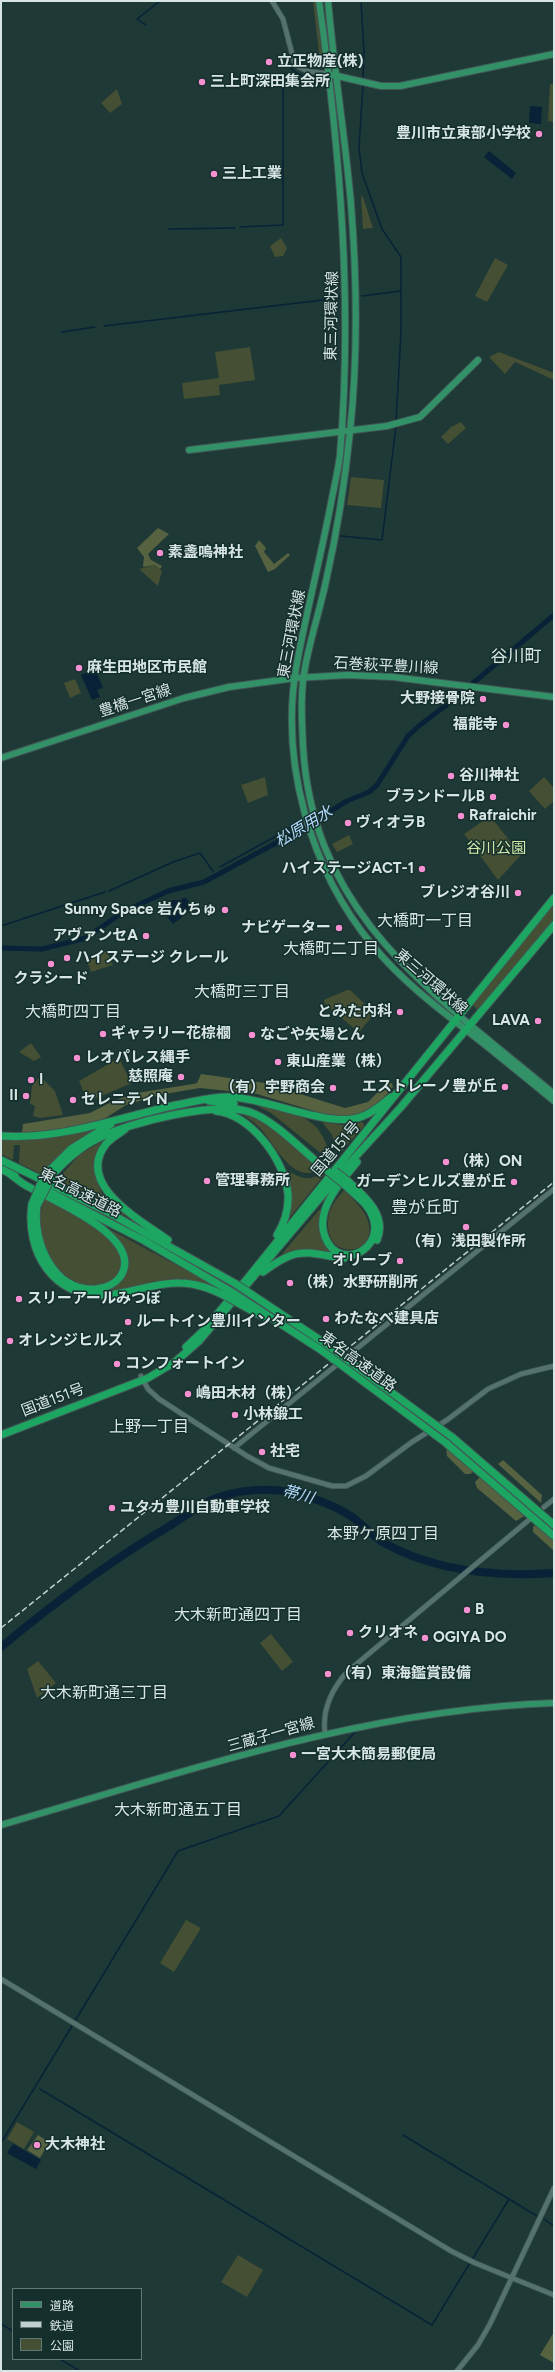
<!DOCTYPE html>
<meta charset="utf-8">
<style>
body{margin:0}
#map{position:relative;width:555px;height:2372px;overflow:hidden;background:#1e3936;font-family:Figtree,"Noto Sans JP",sans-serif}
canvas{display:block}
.frame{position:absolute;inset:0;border:2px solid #d7e6e4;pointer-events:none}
.legend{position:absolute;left:12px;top:2288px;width:130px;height:72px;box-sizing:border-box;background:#142f2c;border:1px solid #627876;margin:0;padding:5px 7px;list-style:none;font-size:12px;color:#d7e6e4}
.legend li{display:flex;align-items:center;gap:8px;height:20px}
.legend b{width:20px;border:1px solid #627876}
</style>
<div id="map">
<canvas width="555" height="2372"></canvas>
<div class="frame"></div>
<ul class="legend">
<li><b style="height:5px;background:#339167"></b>道路</li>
<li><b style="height:5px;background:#c0d0ce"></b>鉄道</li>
<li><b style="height:11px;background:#454f33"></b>公園</li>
</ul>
</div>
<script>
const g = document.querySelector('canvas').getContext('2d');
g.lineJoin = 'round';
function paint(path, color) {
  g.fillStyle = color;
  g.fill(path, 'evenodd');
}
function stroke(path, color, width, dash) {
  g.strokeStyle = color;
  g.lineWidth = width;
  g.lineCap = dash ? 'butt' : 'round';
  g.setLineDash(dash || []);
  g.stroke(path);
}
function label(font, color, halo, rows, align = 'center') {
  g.font = font + ' Figtree,"Noto Sans JP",sans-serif';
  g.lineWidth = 3;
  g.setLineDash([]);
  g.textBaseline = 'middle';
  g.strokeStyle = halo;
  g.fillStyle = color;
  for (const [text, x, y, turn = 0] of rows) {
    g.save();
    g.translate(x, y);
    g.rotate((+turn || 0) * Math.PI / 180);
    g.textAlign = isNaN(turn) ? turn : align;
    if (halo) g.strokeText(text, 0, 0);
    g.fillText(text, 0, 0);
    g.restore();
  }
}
paint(new Path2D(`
 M 313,1 L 316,1 L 323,61 L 320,61 Z
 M 550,84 L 554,84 L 554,122 L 548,121 Z
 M 117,89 L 122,104 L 110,113 L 101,103 Z
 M 361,196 L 363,197 L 373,228 L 363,229 Z
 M 281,238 L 287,248 L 283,256 L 275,257 L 270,246 Z
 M 495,258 L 508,265 L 487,302 L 475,296 Z
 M 250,347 L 255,380 L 219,385 L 220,395 L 184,399 L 182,383 L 219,378 L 215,352 Z
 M 499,352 L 549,371 L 554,373 L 554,380 L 515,362 L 505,374 L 489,357 Z
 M 461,422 L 466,428 L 448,444 L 441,437 L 451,427 Z
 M 351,477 L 384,480 L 381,508 L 347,505 Z
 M 155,565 L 162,571 L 158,586 L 139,569 Z
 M 75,679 L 81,693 L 70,698 L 64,683 Z
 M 265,777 L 268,795 L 248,803 L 241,785 Z
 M 544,777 L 554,788 L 554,801 L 545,809 L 529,791 Z
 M 490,816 L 521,855 L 498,880 L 464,834 Z
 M 349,835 L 353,844 L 337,852 L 332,844 Z
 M 554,903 L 554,921 L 478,1010 L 472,1005 Z
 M 107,951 L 113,965 L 91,972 L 87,961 Z
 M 347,990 L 350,990 L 375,1013 L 360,1031 L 357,1031 L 324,1003 L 324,1000 Z
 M 31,1043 L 41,1057 L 34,1061 L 19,1052 Z
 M 119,1058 L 131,1082 L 130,1084 L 89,1101 L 87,1100 L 79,1081 Z
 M 40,1076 L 55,1091 L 63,1115 L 40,1118 L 33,1116 L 35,1106 L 30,1104 L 32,1086 Z
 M 248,1101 C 276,1109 313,1111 325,1141 C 327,1146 329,1152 328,1159 L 271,1113 Z
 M 238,1112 C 271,1121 295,1146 321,1168 C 294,1188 274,1143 261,1129 C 254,1122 246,1116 238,1112 Z
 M 322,1122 L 342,1125 L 363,1122 L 364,1126 L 341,1152 L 342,1140 L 338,1140 L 337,1152 L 332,1135 Z
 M 99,1129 L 45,1176 L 19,1163 L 20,1145 L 14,1145 L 13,1160 L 1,1154 L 1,1139 L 39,1139 Z
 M 110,1137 C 97,1166 86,1185 118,1209 C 122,1212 130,1216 131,1219 L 56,1181 L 80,1154 Z
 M 284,1169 C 304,1179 303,1181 325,1174 L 290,1217 L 292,1196 Z
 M 344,1190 C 352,1198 362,1207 367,1218 C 381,1254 329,1263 328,1225 C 327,1211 335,1200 344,1190 Z
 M 45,1199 C 66,1210 104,1227 117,1246 C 143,1284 71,1311 44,1246 C 38,1231 38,1215 45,1199 Z
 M 319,1210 L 321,1210 C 316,1227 319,1244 334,1255 L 304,1249 L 281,1255 Z
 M 100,1224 L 219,1288 L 170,1280 L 152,1282 L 117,1292 L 98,1292 L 123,1277 C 139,1243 113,1243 100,1224 Z
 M 271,1634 L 293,1662 L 282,1671 L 260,1643 Z
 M 38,1661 L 56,1683 L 37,1698 L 27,1669 Z
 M 186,1920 L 201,1928 L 174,1972 L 160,1963 Z
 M 17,2122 L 34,2132 L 24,2149 L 7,2139 Z
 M 238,2255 L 263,2270 L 247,2297 L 221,2282 Z`), '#454f33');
paint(new Path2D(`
 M 158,528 L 169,534 L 148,554 L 151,560 L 162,566 L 160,569 L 155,565 L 143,567 L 144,557 L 137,548 Z
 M 259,540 L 266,548 L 264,552 L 274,564 L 288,553 L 290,555 L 275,569 L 268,572 L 255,546 Z
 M 201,1074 L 265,1083 L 345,1108 L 368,1102 L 386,1084 L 392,1083 L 393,1087 L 374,1109 L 353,1117 L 334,1117 L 257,1094 L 200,1088 L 159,1095 L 126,1105 L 101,1121 L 91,1124 L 48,1132 L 22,1132 L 23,1124 L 90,1113 L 115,1100 L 137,1093 L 193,1084 L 197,1083 Z
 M 446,1446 L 476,1470 L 470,1474 L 465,1474 L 447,1456 Z
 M 503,1460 L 542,1495 L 541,1503 L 498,1464 Z
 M 482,1475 L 526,1515 L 516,1521 L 477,1488 L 475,1482 Z
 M 536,1524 L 554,1541 L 554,1551 L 533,1532 L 533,1527 Z
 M 38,2135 L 49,2142 L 40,2158 L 27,2150 Z
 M 554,2332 L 554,2363 L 540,2355 Z`), '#576241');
paint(new Path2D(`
 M 530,106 L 542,107 L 541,124 L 529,123 Z
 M 489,151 L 516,173 L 512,179 L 484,157 Z
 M 95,669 L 103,688 L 97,690 L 100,697 L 92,700 L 81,675 Z
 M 182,898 L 186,898 L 194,908 L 173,924 L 159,907 L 173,900 L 182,900 Z
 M 13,2144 L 41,2160 L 36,2169 L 7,2153 Z`), '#092238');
stroke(new Path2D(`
 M 361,1 L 364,52 L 363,80
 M 146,25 L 137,19 L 160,1
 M 284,63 L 298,74 L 315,80 L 318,87
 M 363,84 L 359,148 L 362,173 L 382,229 L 401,257 L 401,332 L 396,422
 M 240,227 L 283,225 L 283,89
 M 168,229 L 235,228
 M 362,296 L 401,291
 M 104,326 L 340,298
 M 62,332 L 95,327
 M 341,536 L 382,540 L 396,426
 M 220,867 L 298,824
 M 109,891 L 173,862 L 200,853 L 213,871
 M 1,926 L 105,892
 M 40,2089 L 432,2325 L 509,2199
 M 403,2135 L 537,2216
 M 1,2143 L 178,1851 L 279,1816 L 355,1732
 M 544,2219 L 554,2226
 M 1,2324 L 13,2331
 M 60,2359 L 80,2371`), '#092238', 1.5);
stroke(new Path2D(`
 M 1,948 L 42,949 L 86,938 L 123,912 L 168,891 L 204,882 L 298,831 L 347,801 L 369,792 L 377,785 L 408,736 L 420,725 L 453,700 L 554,615`), '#092238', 5);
stroke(new Path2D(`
 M 1,1647 C 54,1603 108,1562 168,1527 C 184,1517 200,1504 219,1497 C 254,1486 291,1488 325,1503 C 335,1507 347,1513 355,1519 C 365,1527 374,1537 384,1543 C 435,1571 497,1577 554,1573`), '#092238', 8);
const minor = new Path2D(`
 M 272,1 L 283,19 L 295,65 L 307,71 L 329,74
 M 141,1376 L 148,1389 L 159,1399 L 247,1456 L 269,1468 L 332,1486 L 346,1486 L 366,1476 L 412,1442 L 447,1420 L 488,1389 L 521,1374 L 554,1366
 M 234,1448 L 554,1189
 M 544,1507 L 554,1499
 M 325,1733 C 322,1710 332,1689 347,1672 L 530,1519
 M 1,1979 L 451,2251 L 475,2263 L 554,2295
 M 457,2371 L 478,2345 L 490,2324 L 554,2188`);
const major = new Path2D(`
 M 319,1 C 340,151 353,303 340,455 C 338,471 334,487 331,503 C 321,556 307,609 297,663 C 279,761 310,871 374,947 C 402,981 439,1009 474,1036 C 501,1057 527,1079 554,1101
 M 328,1 C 334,69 345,136 351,204 C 357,279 358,357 350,432 C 345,482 337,532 326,581 C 320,610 310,639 305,668 C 300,694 302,721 303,746 C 313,918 435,994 554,1094
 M 333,75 L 381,86 L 400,86 L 554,54
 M 189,450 L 387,426 L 420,417 L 478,360
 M 1,758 L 184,698 L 229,687 L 295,678 L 348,675 L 393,677 L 554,697
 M 1,1825 C 181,1773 365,1709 554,1703`);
const highway = new Path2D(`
 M 209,1101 L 234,1104
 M 216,1111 C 251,1115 285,1160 288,1194 C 289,1209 285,1222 277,1235
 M 125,1129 C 119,1134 111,1138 106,1144 C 74,1185 142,1221 168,1240
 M 1,1136 C 62,1140 117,1118 176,1105 C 194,1102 212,1096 230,1097 C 268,1098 332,1130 363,1116 C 374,1112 382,1104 391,1097
 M 1,1160 L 106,1211 L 236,1284
 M 1,1169 L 15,1176
 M 50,1170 L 71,1149 L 111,1124
 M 54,1173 C 67,1159 80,1147 97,1139 C 128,1122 217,1101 250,1112 C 273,1120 299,1147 318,1163
 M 10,1174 C 16,1178 21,1183 27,1186 C 52,1200 147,1238 120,1277 C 114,1285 105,1288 96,1289 C 53,1292 32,1241 37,1206
 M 349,1182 C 366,1197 387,1216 377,1240
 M 346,1186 C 352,1192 360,1198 366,1205 C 396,1243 341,1277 325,1237 C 322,1229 322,1219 325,1210 C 331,1192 345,1177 357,1162
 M 48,1191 L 143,1240 L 230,1291
 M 32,1204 C 25,1251 53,1298 105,1295 C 131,1294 154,1282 180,1283 C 197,1283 212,1289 227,1297
 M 263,1272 C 299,1245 304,1253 344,1258
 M 186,1347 L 203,1331 L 247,1279 L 554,898
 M 1,1435 L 148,1378 L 175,1362 L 199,1341 L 347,1166 L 401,1107 L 554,925
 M 452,1437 L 554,1525
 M 446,1443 L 554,1536`);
stroke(minor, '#405755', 6);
stroke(major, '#405755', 8);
stroke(highway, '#405755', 9);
stroke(minor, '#55726e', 4.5);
stroke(major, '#339167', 6);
stroke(highway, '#1da662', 7);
stroke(new Path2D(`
 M 1,1628 L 554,1182`), '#c0d0ce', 1.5, [6, 3]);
const highwayBridge = new Path2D(`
 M 318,1163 L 346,1186
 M 335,1171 L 349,1182
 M 32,1204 L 40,1185 L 50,1170
 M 37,1206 L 54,1173
 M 236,1284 L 326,1344 L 452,1437
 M 230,1291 L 321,1350 L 446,1443
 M 227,1297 L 267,1319`);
stroke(highwayBridge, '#405755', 9, []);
stroke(highwayBridge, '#1da662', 7);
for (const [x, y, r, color] of [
 [269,62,4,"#f590d1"],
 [202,82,4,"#f590d1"],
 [539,134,4,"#f590d1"],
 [214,174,4,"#f590d1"],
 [160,553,4,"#f590d1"],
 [79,668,4,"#f590d1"],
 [483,699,4,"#f590d1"],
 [506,725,4,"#f590d1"],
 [451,776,4,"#f590d1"],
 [493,797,4,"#f590d1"],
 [461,816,4,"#f590d1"],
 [348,823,4,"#f590d1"],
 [422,869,4,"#f590d1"],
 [518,893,4,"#f590d1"],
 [225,910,4,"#f590d1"],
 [339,928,4,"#f590d1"],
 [146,936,4,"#f590d1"],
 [67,958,4,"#f590d1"],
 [51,964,4,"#f590d1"],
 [400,1012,4,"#f590d1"],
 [538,1021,4,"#f590d1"],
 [103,1034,4,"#f590d1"],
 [252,1035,4,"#f590d1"],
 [77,1058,4,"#f590d1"],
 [278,1062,4,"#f590d1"],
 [181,1077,4,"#f590d1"],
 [31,1080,4,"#f590d1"],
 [505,1087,4,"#f590d1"],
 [333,1088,4,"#f590d1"],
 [26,1096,4,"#f590d1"],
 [73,1100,4,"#f590d1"],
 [446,1162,4,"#f590d1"],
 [207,1181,4,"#f590d1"],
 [514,1182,4,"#f590d1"],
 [466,1227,4,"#f590d1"],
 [400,1261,4,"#f590d1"],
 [290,1283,4,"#f590d1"],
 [19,1299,4,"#f590d1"],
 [326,1319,4,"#f590d1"],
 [128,1322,4,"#f590d1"],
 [10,1341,4,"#f590d1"],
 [117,1364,4,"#f590d1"],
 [188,1394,4,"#f590d1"],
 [235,1415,4,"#f590d1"],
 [262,1452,4,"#f590d1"],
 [112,1508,4,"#f590d1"],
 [467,1610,4,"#f590d1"],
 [350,1633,4,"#f590d1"],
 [425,1638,4,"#f590d1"],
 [328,1674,4,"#f590d1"],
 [293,1755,4,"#f590d1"],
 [37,2145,4,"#f590d1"]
]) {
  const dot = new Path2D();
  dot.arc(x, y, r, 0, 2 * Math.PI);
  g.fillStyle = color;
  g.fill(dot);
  stroke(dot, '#142f2c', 1.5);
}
label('bold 15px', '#d7e6e4', '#142f2c', [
 ["立正物産(株)",277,62],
 ["三上町深田集会所",210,82],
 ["豊川市立東部小学校",531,134,"right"],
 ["三上工業",222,174],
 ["素盞嗚神社",168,553],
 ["麻生田地区市民館",87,668],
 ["大野接骨院",475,699,"right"],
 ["福能寺",498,725,"right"],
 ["谷川神社",459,776],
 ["ブランドールB",485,797,"right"],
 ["Rafraichir",469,816],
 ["ヴィオラB",356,823],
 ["ハイステージACT-1",414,869,"right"],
 ["ブレジオ谷川",510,893,"right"],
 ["Sunny Space 岩んちゅ",217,910,"right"],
 ["ナビゲーター",331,928,"right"],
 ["アヴァンセA",138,936,"right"],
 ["ハイステージ クレール",75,958],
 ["クラシード",51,979,"center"],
 ["とみた内科",392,1012,"right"],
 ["LAVA",530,1021,"right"],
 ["ギャラリー花棕櫚",111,1034],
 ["なごや矢場とん",260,1035],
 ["レオパレス縄手",85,1058],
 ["東山産業（株）",286,1062],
 ["慈照庵",173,1077,"right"],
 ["I",39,1080],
 ["エストレーノ豊が丘",497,1087,"right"],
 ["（有）宇野商会",325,1088,"right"],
 ["II",18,1096,"right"],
 ["セレニティN",81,1100],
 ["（株）ON",454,1162],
 ["管理事務所",215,1181],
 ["ガーデンヒルズ豊が丘",506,1182,"right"],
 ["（有）浅田製作所",466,1242,"center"],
 ["オリーブ",392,1261,"right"],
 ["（株）水野研削所",298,1283],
 ["スリーアールみつぼ",27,1299],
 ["わたなべ建具店",334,1319],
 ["ルートイン豊川インター",136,1322],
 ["オレンジヒルズ",18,1341],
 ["コンフォートイン",125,1364],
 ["嶋田木材（株）",196,1394],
 ["小林鍛工",243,1415],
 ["社宅",270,1452],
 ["ユタカ豊川自動車学校",120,1508],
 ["B",475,1610],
 ["クリオネ",358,1633],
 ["OGIYA DO",433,1638],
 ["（有）東海鑑賞設備",336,1674],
 ["一宮大木簡易郵便局",301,1755],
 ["大木神社",45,2145]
], 'left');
label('15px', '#d7e6e4', '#142f2c', [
 ["東三河環状線",332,316,-89],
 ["東三河環状線",292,634,-79],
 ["石巻萩平豊川線",386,666,3],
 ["豊橋一宮線",135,701,-18],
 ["東三河環状線",431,982,41],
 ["国道151号",336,1149,-50],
 ["東名高速道路",80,1193,27],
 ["東名高速道路",358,1362,36],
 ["国道151号",53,1400,-21],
 ["三蔵子一宮線",271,1735,-16]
]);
label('15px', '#d2e7ab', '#142f2c', [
 ["谷川公園",496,849]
]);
label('italic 16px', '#b3d9fe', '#142f2c', [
 ["松原用水",304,827,-31],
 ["帯川",298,1495,15]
]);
label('16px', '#d7e6e4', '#142f2c', [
 ["大橋町一丁目",425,921],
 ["大橋町二丁目",331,949],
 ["大橋町三丁目",242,992],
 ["大橋町四丁目",73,1012],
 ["上野一丁目",149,1427],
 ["本野ケ原四丁目",383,1534],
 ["大木新町通四丁目",238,1615],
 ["大木新町通三丁目",104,1693],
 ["大木新町通五丁目",178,1810]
]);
label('17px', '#d7e6e4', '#142f2c', [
 ["谷川町",516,657],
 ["豊が丘町",425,1208]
]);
</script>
